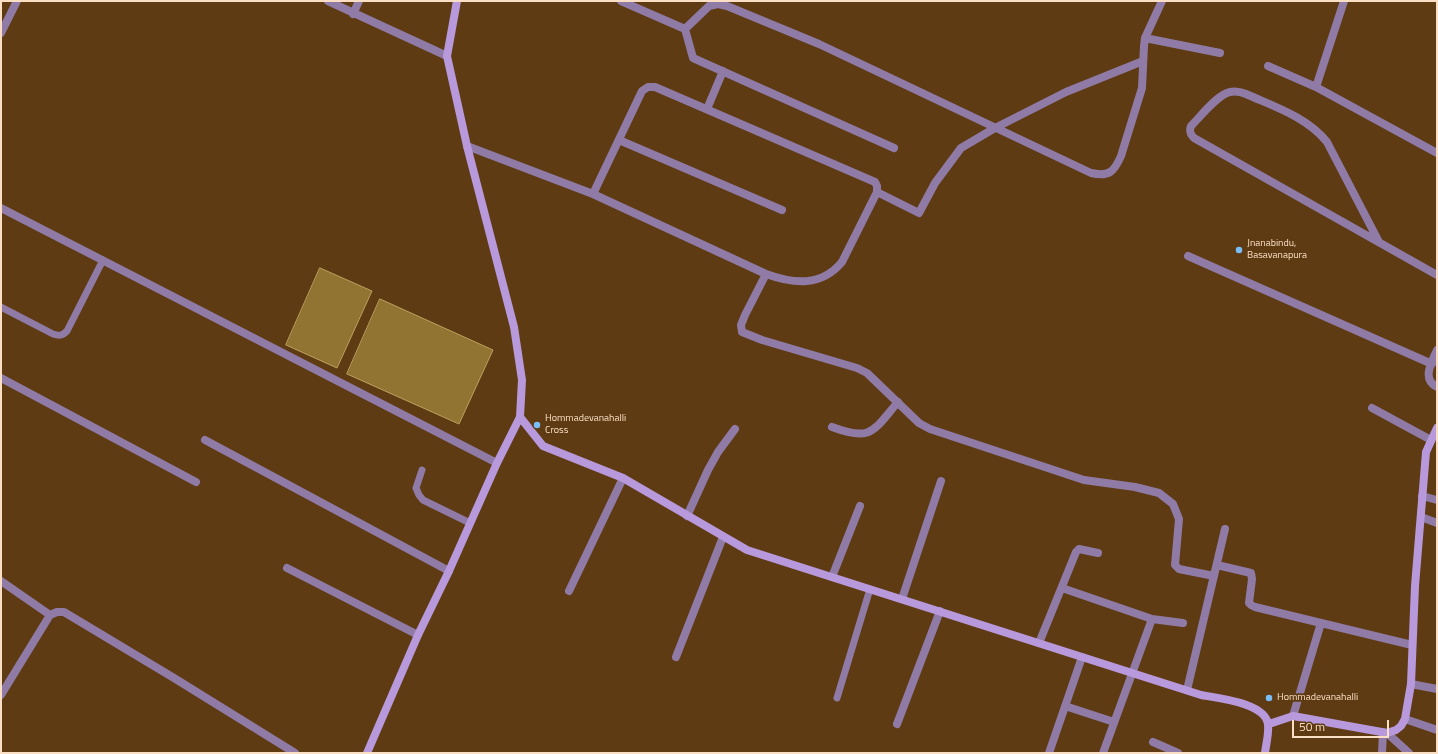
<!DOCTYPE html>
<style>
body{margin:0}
#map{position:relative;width:1438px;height:754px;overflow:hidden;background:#5e3b13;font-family:"Titillium Web",sans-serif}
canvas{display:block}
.frame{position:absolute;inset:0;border:2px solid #fadfc5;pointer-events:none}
.scale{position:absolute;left:1292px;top:720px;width:97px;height:18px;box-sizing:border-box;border:2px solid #fadfc5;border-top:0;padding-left:5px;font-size:12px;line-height:14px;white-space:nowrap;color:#fadfc5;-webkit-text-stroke:3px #5e3b13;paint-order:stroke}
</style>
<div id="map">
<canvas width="1438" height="754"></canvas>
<div class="frame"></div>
<div class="scale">50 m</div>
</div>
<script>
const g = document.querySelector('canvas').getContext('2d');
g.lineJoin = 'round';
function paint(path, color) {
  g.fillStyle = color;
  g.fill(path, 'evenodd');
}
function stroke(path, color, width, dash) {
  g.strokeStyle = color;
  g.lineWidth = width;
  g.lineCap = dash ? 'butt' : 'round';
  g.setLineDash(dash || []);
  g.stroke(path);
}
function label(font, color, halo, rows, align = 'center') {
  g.font = font + ' "Titillium Web",sans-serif';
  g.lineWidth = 3.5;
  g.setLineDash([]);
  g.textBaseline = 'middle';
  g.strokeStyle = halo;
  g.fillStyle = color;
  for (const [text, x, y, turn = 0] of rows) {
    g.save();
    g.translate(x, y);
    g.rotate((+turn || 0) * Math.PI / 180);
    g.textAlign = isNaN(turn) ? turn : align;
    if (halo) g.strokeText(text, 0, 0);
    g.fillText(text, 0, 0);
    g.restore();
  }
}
const building = new Path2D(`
 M 320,268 L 372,291 L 337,368 L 286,345 Z
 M 380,299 L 493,350 L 459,424 L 347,374 Z`);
paint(building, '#917432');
stroke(building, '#bea05f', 1);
stroke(new Path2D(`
 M 1,307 L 53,334 C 59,336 62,336 67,331 L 103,260
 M 422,470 L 416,488 L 419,495 L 423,500 L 470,523
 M 837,698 L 870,589`), '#8f7ba6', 7);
stroke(new Path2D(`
 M 328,1 L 447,56
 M 621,1 L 685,29
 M 1344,1 L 1316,87 L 1437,153
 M 353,14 L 359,1
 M 685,29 L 709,6 L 718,4 L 727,6 L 819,44 L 1091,173 C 1109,177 1114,172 1121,156 L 1142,88 L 1144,46 L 1145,38 L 1162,1
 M 685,29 L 693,58 L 894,148
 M 1,33 L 17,1
 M 1145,38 L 1220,53
 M 1268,66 L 1316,87
 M 707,109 L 723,71
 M 619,140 L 782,210
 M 467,146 L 593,194 L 766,274 C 794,284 821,287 842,262 L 877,192 L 877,186 L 875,182 L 655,87 L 648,87 L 642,91 L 593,194
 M 877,192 L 919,213 L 935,183 L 961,148 L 995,128 L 1066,92 L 1143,61
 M 1,208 L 497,463
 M 1379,242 L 1327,142 C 1307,117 1275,107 1246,94 C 1241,92 1235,91 1230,92 C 1218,94 1200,117 1191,126 C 1189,131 1190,134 1194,138 L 1437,275
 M 1188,256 L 1432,364
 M 766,274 L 745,315 L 741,325 L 742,332 L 762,340 L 857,368 L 867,373 L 919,423 L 930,429 L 1084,480 L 1135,487 L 1159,493 L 1173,504 L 1179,519 L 1175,565 L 1179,569 L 1214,576
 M 1437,350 C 1432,362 1421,379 1437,387
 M 1,378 L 196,482
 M 1372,408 L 1431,440
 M 832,427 C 872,442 873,431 898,402
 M 205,440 L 449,571
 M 1422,496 L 1437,500
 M 687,516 L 708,470 L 718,452 L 735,429
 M 1421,517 L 1437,523
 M 1217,565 L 1251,573 L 1252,579 L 1249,603 L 1251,605 L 1255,607 L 1412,645
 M 287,568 L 418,635
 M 832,577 L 860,506
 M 1,581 L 50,615
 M 1062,588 L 1152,619 L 1103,753
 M 569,591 L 623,478
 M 902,599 L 941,481
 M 1152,619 L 1183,623
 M 1039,643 L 1076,552 L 1079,549 L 1098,553
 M 676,657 L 723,537
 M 1411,684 L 1437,689
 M 1187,690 L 1225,529
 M 1,695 L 50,615 L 57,612 L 64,612 L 174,678 L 295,753
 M 1065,706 L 1114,722
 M 1293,716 L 1321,623
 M 1405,719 L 1437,730
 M 897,724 L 940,611
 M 1387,733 L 1409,753
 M 1153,742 L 1178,753
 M 1049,753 L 1082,657
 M 1382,753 L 1383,732`), '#8f7ba6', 8);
stroke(new Path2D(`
 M 457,1 L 447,56 L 467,146 L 514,327 L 522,380 L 520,417 L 543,446 L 623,478 L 747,550 L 1201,695 C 1218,698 1267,703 1268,725 C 1269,734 1266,744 1265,753
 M 1269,724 L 1293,716 L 1387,733 L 1396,730 L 1401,726 L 1405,719 L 1411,684 L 1415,586 L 1426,452 L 1437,428
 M 367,753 L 418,635 L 449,571 L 497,463 L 520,417`), '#b899dc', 8);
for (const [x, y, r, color] of [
 [1239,250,4,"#7abef8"],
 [537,425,4,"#7abef8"],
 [1269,698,4,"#7abef8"]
]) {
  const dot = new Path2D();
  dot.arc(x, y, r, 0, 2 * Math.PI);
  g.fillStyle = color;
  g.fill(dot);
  stroke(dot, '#5e3b13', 1.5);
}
label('10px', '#fadfc5', '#5e3b13', [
 ["Jnanabindu,",1247,244],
 ["Basavanapura",1247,256],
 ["Hommadevanahalli",545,419],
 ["Cross",545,431],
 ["Hommadevanahalli",1277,698]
], 'left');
</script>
